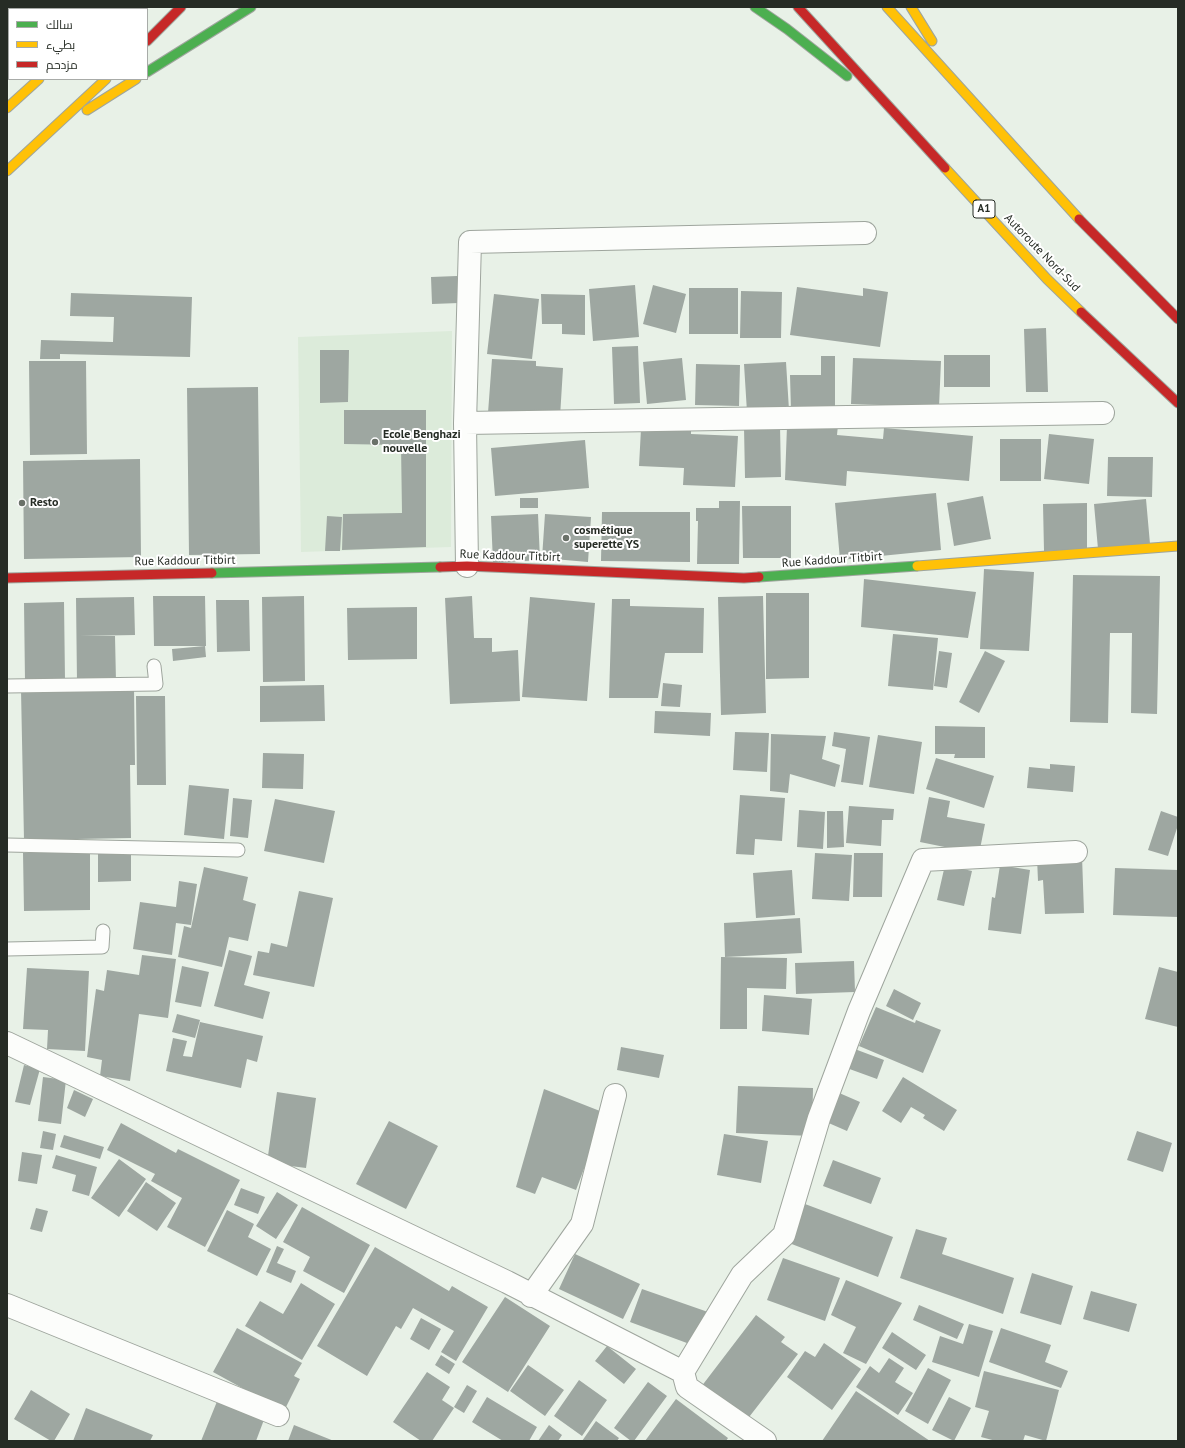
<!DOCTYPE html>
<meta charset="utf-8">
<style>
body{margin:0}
#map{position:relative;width:1185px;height:1448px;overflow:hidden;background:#e8f1e7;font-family:"PT Sans",Cairo,sans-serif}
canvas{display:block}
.frame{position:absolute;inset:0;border:8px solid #262c25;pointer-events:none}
.legend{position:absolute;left:8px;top:8px;width:140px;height:72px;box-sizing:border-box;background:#fff;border:1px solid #a8aba8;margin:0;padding:5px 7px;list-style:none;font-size:12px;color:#262c25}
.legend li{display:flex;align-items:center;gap:8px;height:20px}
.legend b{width:20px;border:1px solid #a8aba8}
</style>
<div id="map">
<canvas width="1185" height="1448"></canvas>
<div class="frame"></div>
<ul class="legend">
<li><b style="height:5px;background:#4caf50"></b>سالك</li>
<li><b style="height:5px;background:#ffc107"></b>بطيء</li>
<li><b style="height:5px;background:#c62828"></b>مزدحم</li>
</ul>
</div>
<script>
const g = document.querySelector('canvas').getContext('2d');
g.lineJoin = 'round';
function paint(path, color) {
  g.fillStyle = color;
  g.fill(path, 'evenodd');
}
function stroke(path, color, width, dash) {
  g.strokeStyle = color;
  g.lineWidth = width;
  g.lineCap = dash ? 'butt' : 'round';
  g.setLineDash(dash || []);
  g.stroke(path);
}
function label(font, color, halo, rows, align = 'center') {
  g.font = font + ' "PT Sans",sans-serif';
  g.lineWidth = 4;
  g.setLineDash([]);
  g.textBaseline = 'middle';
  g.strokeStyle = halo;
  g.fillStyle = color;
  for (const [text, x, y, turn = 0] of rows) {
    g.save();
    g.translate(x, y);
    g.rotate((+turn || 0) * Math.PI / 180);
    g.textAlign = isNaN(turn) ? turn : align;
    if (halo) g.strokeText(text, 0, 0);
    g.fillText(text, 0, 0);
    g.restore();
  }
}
paint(new Path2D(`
 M 452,331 L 451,547 L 301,552 L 298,337 Z`), '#dcebda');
paint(new Path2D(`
 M 457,276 L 459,303 L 432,304 L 431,277 Z
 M 635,285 L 639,337 L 593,341 L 589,289 Z
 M 653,285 L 686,294 L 676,333 L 643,324 Z
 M 797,287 L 863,296 L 863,288 L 888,292 L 880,347 L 790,335 Z
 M 689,288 L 738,288 L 738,334 L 689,334 Z
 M 741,291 L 782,292 L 781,338 L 740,338 Z
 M 71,293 L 192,297 L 190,357 L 60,354 L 60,359 L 40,359 L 41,340 L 113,342 L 114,317 L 70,316 Z
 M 494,294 L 539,299 L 532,359 L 487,354 Z
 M 541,294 L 585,295 L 585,335 L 562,334 L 562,324 L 542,324 Z
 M 1046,328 L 1048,392 L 1026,392 L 1024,329 Z
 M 638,346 L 640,403 L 614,404 L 612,347 Z
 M 320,350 L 349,350 L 348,402 L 320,403 Z
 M 944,355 L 990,355 L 990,387 L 944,387 Z
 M 821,356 L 835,356 L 835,411 L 791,411 L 790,375 L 821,375 Z
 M 682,358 L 686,400 L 647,404 L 643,362 Z
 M 853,358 L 941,361 L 939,407 L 851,404 Z
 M 492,359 L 536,361 L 536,366 L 563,368 L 560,417 L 488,413 Z
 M 29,361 L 86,361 L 87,454 L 30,455 Z
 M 786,362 L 789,410 L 747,412 L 744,364 Z
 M 696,364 L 740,365 L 739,406 L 695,405 Z
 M 258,387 L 260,554 L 189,555 L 187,388 Z
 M 344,410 L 426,410 L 426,547 L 342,550 L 343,514 L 402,513 L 401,445 L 344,444 Z
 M 780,425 L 781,477 L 745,478 L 744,427 Z
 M 838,425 L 837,435 L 883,439 L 884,428 L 973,436 L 969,481 L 847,471 L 846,486 L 785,480 L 787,426 Z
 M 641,429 L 691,431 L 691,434 L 738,436 L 735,487 L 683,485 L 684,468 L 639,466 Z
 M 1049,434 L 1094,439 L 1089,484 L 1044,479 Z
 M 1000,439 L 1041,439 L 1041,481 L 1000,481 Z
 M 585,440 L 589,488 L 495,496 L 491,448 Z
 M 1108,457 L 1153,457 L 1152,497 L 1107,496 Z
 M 140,459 L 141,557 L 24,559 L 23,461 Z
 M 936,493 L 941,550 L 840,560 L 835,503 Z
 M 983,496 L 991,539 L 954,546 L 947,503 Z
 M 520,498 L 538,498 L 538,508 L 520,508 Z
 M 1146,499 L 1150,544 L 1098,549 L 1094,504 Z
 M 719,501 L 740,501 L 739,564 L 697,564 L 698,521 L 696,521 L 696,508 L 719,508 Z
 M 1087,503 L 1087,550 L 1044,551 L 1043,504 Z
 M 742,506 L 791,506 L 791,558 L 743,558 Z
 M 602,512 L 690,512 L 690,562 L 601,561 Z
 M 538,514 L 540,560 L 493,563 L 491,516 Z
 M 545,514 L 591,517 L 588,562 L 542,558 Z
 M 327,516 L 342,517 L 340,551 L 325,551 Z
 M 984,569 L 1034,572 L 1029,651 L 980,649 Z
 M 1073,575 L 1160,576 L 1157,714 L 1131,713 L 1132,633 L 1110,633 L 1108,723 L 1070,722 Z
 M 864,579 L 976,592 L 968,638 L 861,627 Z
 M 766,593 L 809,593 L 809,678 L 766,679 Z
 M 153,596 L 205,596 L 206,646 L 154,646 Z
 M 304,596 L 305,681 L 263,682 L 262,597 Z
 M 472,596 L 474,638 L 492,638 L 492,652 L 518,650 L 520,701 L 450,704 L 445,598 Z
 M 763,596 L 766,713 L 721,715 L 718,597 Z
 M 134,597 L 135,635 L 80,636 L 115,636 L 116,682 L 77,682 L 76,598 Z
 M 530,597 L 595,603 L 587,701 L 522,697 Z
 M 612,599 L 630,599 L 630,606 L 704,608 L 703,653 L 665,653 L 658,698 L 609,698 Z
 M 216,600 L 249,600 L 250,651 L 217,652 Z
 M 64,602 L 65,680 L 25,681 L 24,603 Z
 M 417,607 L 417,659 L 348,660 L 347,608 Z
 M 893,634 L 938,638 L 933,690 L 888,686 Z
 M 205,646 L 206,657 L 173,661 L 172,649 Z
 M 939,651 L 952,653 L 947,688 L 934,686 Z
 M 985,651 L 1005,661 L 979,713 L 959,702 Z
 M 663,683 L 682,685 L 680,707 L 661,706 Z
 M 324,685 L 325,721 L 260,722 L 260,686 Z
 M 134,688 L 135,765 L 130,765 L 131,838 L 24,840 L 21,690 Z
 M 136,696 L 165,696 L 166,785 L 137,785 Z
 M 655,711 L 711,713 L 710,736 L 654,733 Z
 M 935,726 L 985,727 L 985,758 L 954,758 L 955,754 L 935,754 Z
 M 735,732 L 769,733 L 767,772 L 733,770 Z
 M 834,732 L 870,737 L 863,785 L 841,782 L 846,749 L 832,746 Z
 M 771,734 L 826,736 L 822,759 L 840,765 L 835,787 L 790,774 L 788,793 L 770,791 Z
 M 878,735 L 922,742 L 914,794 L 869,787 Z
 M 263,753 L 304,754 L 303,789 L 262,788 Z
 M 936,758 L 994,776 L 984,808 L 926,789 Z
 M 1050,764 L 1075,766 L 1073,792 L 1027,788 L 1029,767 L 1050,769 Z
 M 189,785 L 229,789 L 224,839 L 184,835 Z
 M 740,795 L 785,798 L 782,841 L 755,839 L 754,855 L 736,854 Z
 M 929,797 L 950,801 L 947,817 L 985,824 L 979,854 L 920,842 Z
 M 233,798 L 252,800 L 248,838 L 230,836 Z
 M 275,799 L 335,811 L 324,863 L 264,851 Z
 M 849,806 L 894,809 L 893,820 L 882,820 L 881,846 L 846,843 Z
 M 799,810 L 825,812 L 823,849 L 797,847 Z
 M 827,811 L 843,811 L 844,847 L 827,848 Z
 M 1161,811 L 1178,817 L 1178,825 L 1168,856 L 1148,850 Z
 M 90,852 L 90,910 L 24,911 L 23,853 Z
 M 98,852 L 131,852 L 131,881 L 98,882 Z
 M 815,853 L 852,855 L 849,901 L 812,899 Z
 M 854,853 L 883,853 L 882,897 L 853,897 Z
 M 1082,856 L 1084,913 L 1045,914 L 1043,880 L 1038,881 L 1037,858 Z
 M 945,865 L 972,871 L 964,906 L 937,900 Z
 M 1000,865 L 1030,870 L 1021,934 L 988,930 L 992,897 L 995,898 Z
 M 204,867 L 248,877 L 243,900 L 256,904 L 248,941 L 229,937 L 222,967 L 178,957 L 184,926 L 191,928 Z
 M 1115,868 L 1178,870 L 1178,917 L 1113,915 Z
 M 792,870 L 795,915 L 756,918 L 753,873 Z
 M 179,881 L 197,884 L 191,925 L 176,923 L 172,955 L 133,949 L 140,902 L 176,907 Z
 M 299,891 L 333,898 L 314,987 L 253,975 L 258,951 L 269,953 L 271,943 L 287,947 Z
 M 800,918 L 802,953 L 725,957 L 724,923 Z
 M 229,950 L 252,956 L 244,985 L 270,992 L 263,1019 L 214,1006 Z
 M 142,955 L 176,959 L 168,1018 L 139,1014 L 130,1081 L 100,1076 L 102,1060 L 87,1057 L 96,989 L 104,991 L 107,970 L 139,975 Z
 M 721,957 L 787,958 L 786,989 L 747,988 L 747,1029 L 720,1029 Z
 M 854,961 L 855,992 L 796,994 L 795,963 Z
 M 182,966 L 209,972 L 201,1007 L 175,1002 Z
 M 1159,967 L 1178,972 L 1178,1027 L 1145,1019 Z
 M 27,968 L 89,971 L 85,1051 L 47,1049 L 48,1030 L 23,1029 Z
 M 894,989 L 921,1003 L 913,1020 L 886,1006 Z
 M 764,995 L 812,999 L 809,1035 L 762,1031 Z
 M 876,1007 L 915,1023 L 916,1020 L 941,1030 L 923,1073 L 859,1046 Z
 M 177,1014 L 200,1020 L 195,1038 L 172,1032 Z
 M 200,1022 L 263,1036 L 257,1062 L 247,1059 L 241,1088 L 166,1071 L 173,1038 L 187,1041 L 183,1056 L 192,1057 Z
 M 621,1047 L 664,1055 L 659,1078 L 617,1070 Z
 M 852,1048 L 884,1060 L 877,1079 L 844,1067 Z
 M 24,1065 L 40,1069 L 30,1105 L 15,1102 Z
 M 43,1077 L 66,1080 L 61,1124 L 38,1121 Z
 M 903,1077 L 957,1110 L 944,1131 L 923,1118 L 925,1115 L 911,1107 L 901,1123 L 882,1111 Z
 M 738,1086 L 813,1088 L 812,1136 L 736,1133 Z
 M 544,1089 L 605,1113 L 576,1190 L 542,1177 L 535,1194 L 516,1187 Z
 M 74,1090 L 93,1099 L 85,1117 L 67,1108 Z
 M 277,1092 L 316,1098 L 306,1168 L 267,1163 Z
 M 837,1092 L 860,1102 L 847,1131 L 824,1121 Z
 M 389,1121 L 438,1146 L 406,1209 L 356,1184 Z
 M 121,1123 L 176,1153 L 178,1149 L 240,1180 L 205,1247 L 167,1227 L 182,1198 L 151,1181 L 155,1174 L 107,1150 Z
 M 43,1131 L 56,1134 L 53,1150 L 40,1148 Z
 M 1137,1131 L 1172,1143 L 1163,1172 L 1127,1160 Z
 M 724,1134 L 768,1141 L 761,1183 L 717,1175 Z
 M 64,1135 L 104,1147 L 100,1159 L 60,1147 Z
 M 22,1152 L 42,1155 L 37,1184 L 18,1181 Z
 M 56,1155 L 97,1167 L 89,1196 L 72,1191 L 76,1175 L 52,1168 Z
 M 119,1159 L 146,1179 L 119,1217 L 91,1198 Z
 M 833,1160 L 881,1178 L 871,1204 L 823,1186 Z
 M 146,1182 L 176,1203 L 157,1231 L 127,1211 Z
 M 241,1188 L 265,1197 L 258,1214 L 234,1205 Z
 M 277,1192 L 298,1205 L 276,1239 L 256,1226 Z
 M 805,1204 L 893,1237 L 878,1277 L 789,1243 Z
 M 302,1207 L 370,1245 L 344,1293 L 303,1271 L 310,1257 L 283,1242 Z
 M 36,1208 L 48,1211 L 42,1232 L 30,1229 Z
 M 227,1210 L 254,1224 L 248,1237 L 271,1249 L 257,1276 L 207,1251 Z
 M 916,1229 L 947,1238 L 942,1254 L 1014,1278 L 1003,1314 L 900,1278 Z
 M 277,1246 L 284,1249 L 277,1263 L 296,1271 L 291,1283 L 266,1272 Z
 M 375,1247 L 449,1291 L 452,1286 L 488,1307 L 456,1361 L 441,1352 L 454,1331 L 413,1308 L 401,1329 L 396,1326 L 367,1376 L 317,1346 Z
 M 575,1254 L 640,1284 L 623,1319 L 559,1289 Z
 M 783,1258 L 840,1278 L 825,1321 L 767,1300 Z
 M 1032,1273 L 1073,1286 L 1061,1325 L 1020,1313 Z
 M 846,1280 L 902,1303 L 866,1364 L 843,1353 L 856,1327 L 831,1315 Z
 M 301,1283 L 335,1304 L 302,1360 L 245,1326 L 260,1301 L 283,1314 Z
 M 642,1289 L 708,1312 L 695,1346 L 630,1322 Z
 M 1091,1291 L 1137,1304 L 1129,1332 L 1083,1319 Z
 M 505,1297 L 550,1326 L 508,1392 L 462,1362 Z
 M 919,1305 L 964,1324 L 957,1339 L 913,1320 Z
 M 756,1315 L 785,1337 L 781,1342 L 798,1354 L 746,1421 L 701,1387 Z
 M 421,1318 L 441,1329 L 429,1350 L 410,1339 Z
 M 969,1324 L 993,1331 L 979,1377 L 932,1362 L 940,1336 L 963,1344 Z
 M 237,1328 L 302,1363 L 294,1376 L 300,1379 L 284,1411 L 213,1372 Z
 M 1001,1328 L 1051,1345 L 1045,1362 L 1068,1371 L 1061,1388 L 989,1362 Z
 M 892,1332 L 926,1355 L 916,1370 L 882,1348 Z
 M 824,1343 L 861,1369 L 832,1410 L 787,1377 L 805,1351 L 815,1357 Z
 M 607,1346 L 636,1369 L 624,1384 L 595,1361 Z
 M 441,1355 L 455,1364 L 449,1374 L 435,1365 Z
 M 889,1358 L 904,1368 L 895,1382 L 913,1393 L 898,1415 L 856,1387 L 870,1366 L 879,1373 Z
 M 528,1365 L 564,1390 L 545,1416 L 510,1391 Z
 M 928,1368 L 951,1380 L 928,1424 L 905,1411 Z
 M 984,1371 L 1059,1390 L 1046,1441 L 1025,1435 L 1023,1441 L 996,1441 L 981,1437 L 989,1411 L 975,1407 Z
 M 427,1372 L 450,1387 L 442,1400 L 454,1408 L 432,1441 L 421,1441 L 393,1422 Z
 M 579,1380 L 607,1400 L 582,1436 L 554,1416 Z
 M 648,1382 L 667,1396 L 634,1441 L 631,1441 L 614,1428 Z
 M 467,1385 L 477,1391 L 464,1413 L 454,1407 Z
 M 31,1390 L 70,1414 L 54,1441 L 51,1441 L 14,1419 Z
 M 856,1391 L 930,1441 L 822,1441 Z
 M 487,1397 L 537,1427 L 529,1441 L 503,1441 L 472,1422 Z
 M 949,1397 L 971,1408 L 954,1441 L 932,1430 Z
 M 218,1399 L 265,1417 L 256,1441 L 201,1441 Z
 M 676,1399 L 728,1438 L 726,1441 L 645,1441 Z
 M 86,1408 L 153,1435 L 150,1441 L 73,1441 Z
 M 596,1421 L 619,1438 L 617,1441 L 582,1441 Z
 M 294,1425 L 334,1441 L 288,1441 Z
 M 549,1425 L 562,1435 L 558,1441 L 538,1441 Z`), '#9ea7a1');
const lane = new Path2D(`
 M 7,686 L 156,684 L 154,666
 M 7,845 L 238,850
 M 7,949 L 102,947 L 103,931`);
const street = new Path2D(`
 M 465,423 L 1103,413
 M 467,566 L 465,423 L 470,242 L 865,233
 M 7,1043 L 507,1282 L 683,1372 L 687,1387 L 765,1441
 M 531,1296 L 582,1224 L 615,1095
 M 7,1305 L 278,1415
 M 683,1372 L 742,1275 L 784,1235 L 819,1118 L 859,1011 L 923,860 L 1076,852`);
const fast = new Path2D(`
 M 755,7 L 787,29 L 847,76
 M 147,72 L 251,7
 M 212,573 L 440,567
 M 759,577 L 917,566`);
const slow = new Path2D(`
 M 887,7 L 1079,219
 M 911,7 L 932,41
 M 117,9 L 119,7
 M 7,108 L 39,79
 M 87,110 L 136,79
 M 945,168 L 1047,279 L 1081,312
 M 7,171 L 106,79
 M 917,566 L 1178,546`);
const jam = new Path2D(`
 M 798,7 L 945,168
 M 147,41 L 181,7
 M 1079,219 L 1178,319
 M 1081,312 L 1178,403
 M 440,567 L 467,566 L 744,578 L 759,577
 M 7,578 L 212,573`);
stroke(lane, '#9ea59d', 15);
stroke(street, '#9ea59d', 24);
stroke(fast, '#9ea59d', 11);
stroke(slow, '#9ea59d', 11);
stroke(jam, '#9ea59d', 11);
stroke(lane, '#fcfdfb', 13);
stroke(street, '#fcfdfb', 22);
stroke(fast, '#4caf50', 9);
stroke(slow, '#ffc107', 9);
stroke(jam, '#c62828', 9);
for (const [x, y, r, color] of [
 [375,442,4,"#6a7169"],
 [22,503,4,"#6a7169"],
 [566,538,4,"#6a7169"]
]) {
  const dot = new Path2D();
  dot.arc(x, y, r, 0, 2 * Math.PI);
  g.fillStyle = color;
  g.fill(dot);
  stroke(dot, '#fff', 1.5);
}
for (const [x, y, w] of [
 [984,209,22]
]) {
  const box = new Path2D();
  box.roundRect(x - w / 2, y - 9, w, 18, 3);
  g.fillStyle = '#fff';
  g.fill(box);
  stroke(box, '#262c25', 1);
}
label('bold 11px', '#262c25', null, [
 ["A1",984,209]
]);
label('12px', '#262c25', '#fff', [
 ["Autoroute Nord-Sud",1042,253,46],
 ["Rue Kaddour Titbirt",510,556,2],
 ["Rue Kaddour Titbirt",832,560,-4],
 ["Rue Kaddour Titbirt",185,561,-1]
]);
label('bold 12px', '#262c25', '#fff', [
 ["Ecole Benghazi",383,435],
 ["nouvelle",383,449],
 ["Resto",30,503],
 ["cosmétique",574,531],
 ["superette YS",574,545]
], 'left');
</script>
